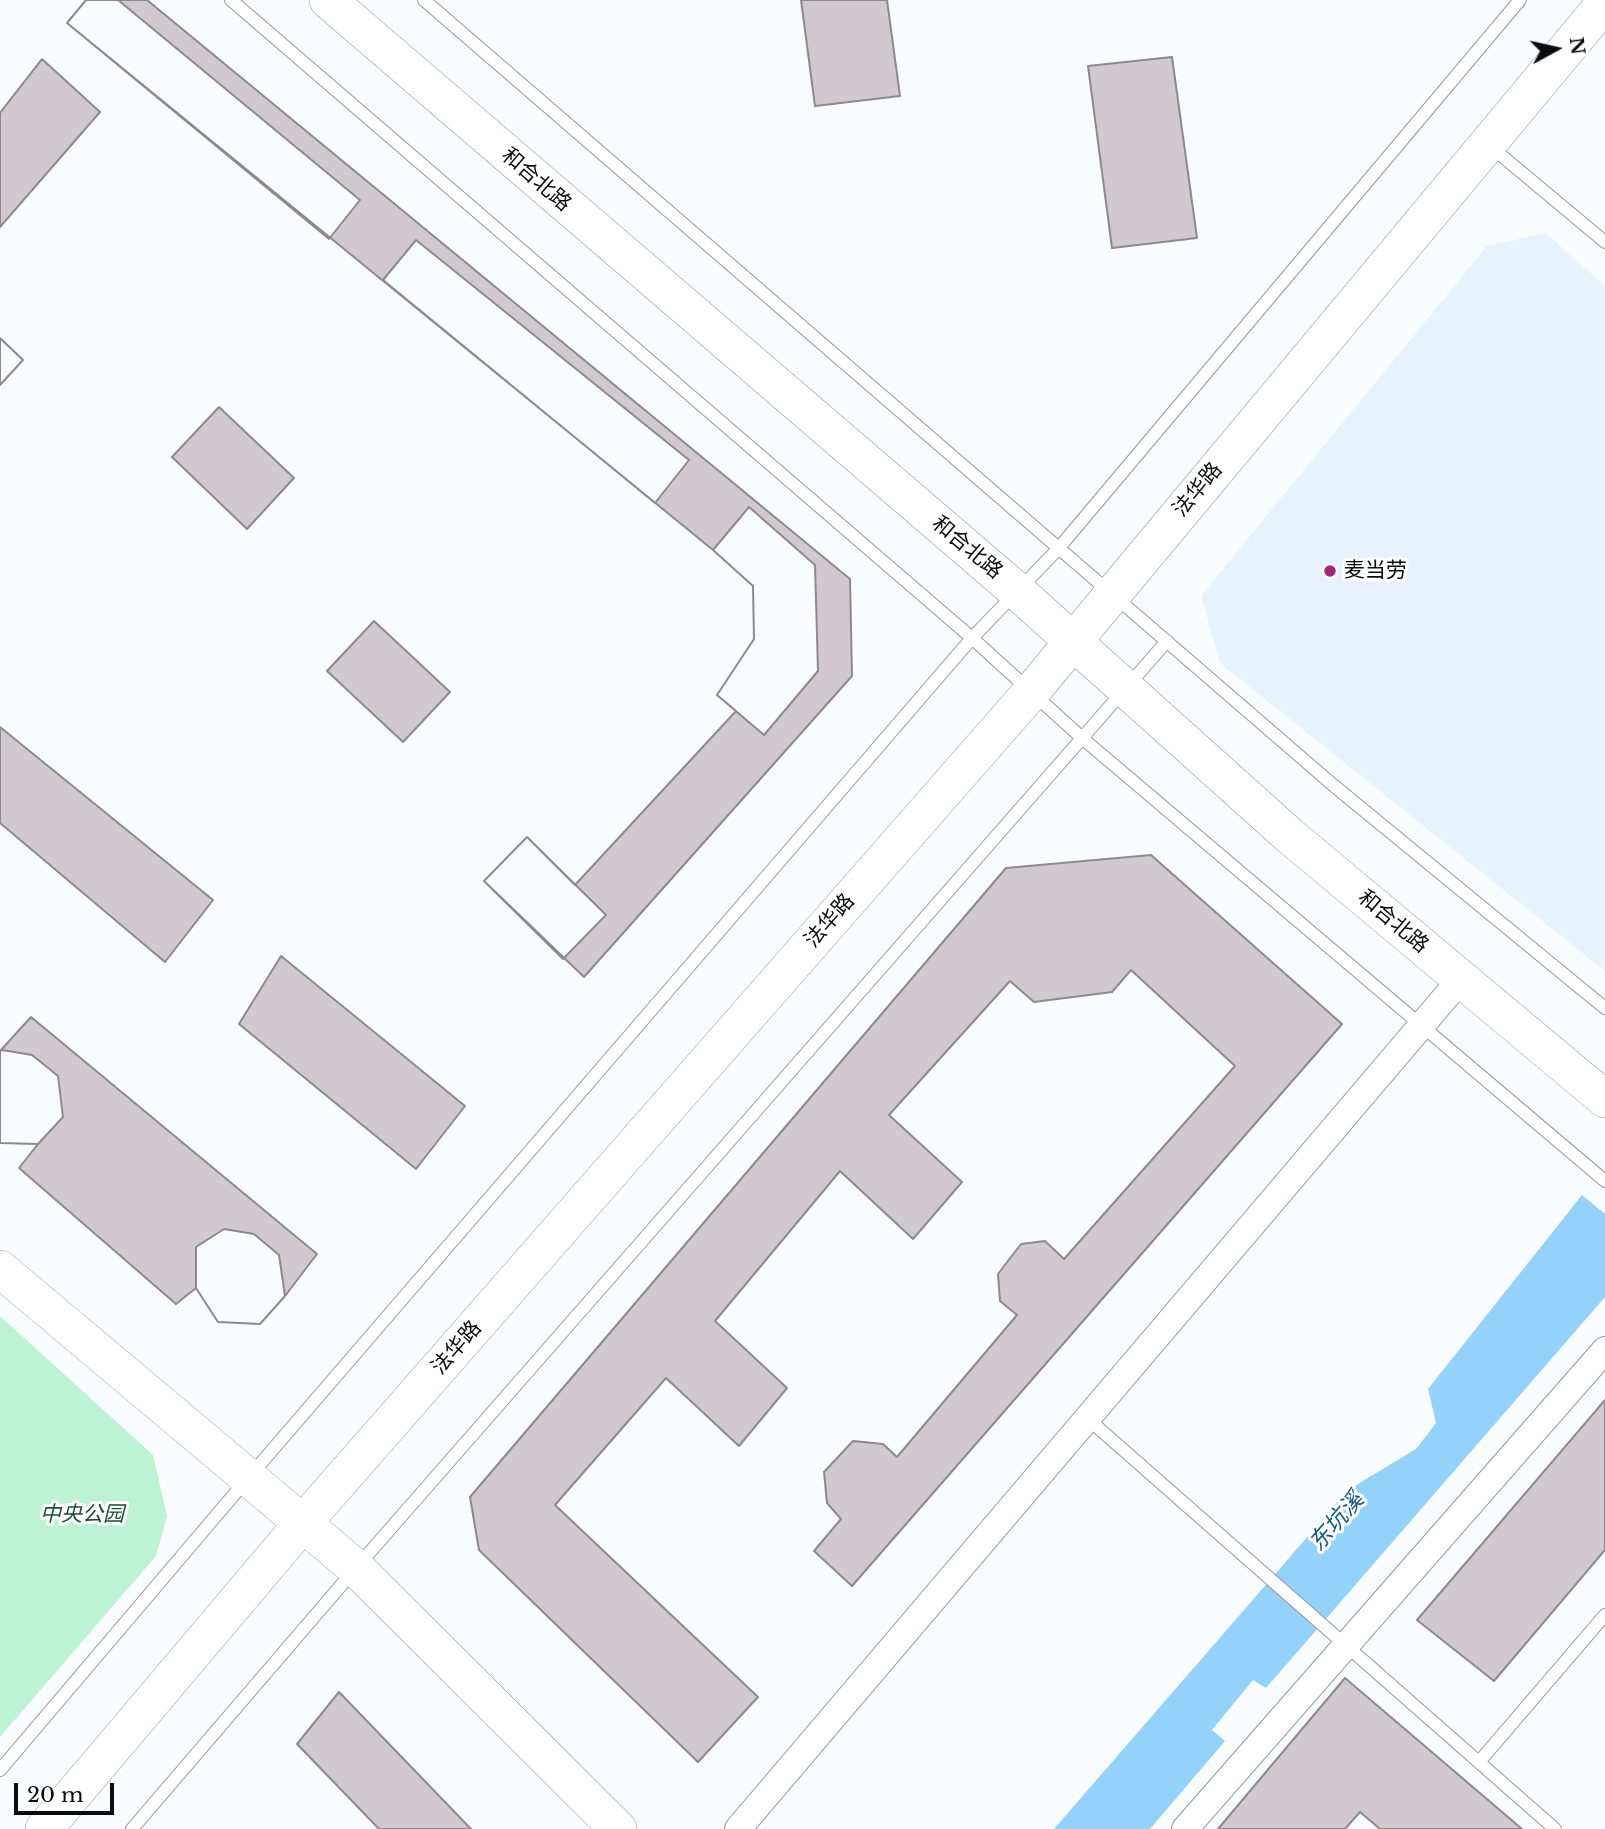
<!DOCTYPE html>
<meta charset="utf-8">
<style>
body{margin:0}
#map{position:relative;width:1605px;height:1829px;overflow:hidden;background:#f9fcfe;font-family:"Libre Baskerville",serif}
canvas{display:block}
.north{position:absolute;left:1521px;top:14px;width:70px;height:70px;-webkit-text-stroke:5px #fff;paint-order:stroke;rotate:82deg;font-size:19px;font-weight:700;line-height:28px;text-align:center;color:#0a0c0d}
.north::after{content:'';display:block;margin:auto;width:24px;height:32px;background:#0a0c0d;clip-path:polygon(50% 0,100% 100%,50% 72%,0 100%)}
.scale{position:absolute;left:14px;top:1783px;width:100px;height:32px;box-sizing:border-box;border:4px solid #0a0c0d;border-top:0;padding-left:9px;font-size:21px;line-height:24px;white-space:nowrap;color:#0a0c0d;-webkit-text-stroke:5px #fff;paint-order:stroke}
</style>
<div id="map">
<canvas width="1605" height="1829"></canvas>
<div class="north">N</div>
<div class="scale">20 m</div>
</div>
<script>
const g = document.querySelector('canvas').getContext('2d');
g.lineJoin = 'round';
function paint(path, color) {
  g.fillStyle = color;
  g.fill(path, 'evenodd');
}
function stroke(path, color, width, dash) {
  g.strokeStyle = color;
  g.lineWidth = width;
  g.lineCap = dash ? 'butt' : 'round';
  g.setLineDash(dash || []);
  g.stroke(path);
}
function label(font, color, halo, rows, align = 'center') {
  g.font = font + ' "Libre Baskerville","Noto Sans SC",serif';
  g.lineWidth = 6;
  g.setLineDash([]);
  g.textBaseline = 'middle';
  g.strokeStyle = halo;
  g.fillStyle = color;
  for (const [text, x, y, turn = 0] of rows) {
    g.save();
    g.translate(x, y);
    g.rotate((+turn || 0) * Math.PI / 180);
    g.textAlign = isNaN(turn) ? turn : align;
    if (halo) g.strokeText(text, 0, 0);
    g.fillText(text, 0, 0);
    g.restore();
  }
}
paint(new Path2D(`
 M 1546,233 L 1605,286 L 1605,971 L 1220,663 L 1201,596 L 1487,246 Z`), '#e8f2fd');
paint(new Path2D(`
 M 0,1316 L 153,1455 L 167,1516 L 156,1556 L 0,1737 Z`), '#bdf3d4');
paint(new Path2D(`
 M 1582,1195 L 1605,1214 L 1605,1297 L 1266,1688 L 1253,1680 L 1212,1730 L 1225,1741 L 1150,1829 L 1054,1829 L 1348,1490 L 1416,1449 L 1436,1423 L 1428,1389 Z`), '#94d2fc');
const building = new Path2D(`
 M 86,0 L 147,0 L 850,579 L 852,676 L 584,977 L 484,881 L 527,837 L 575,885 L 736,711 L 717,695 L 754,639 L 753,586 L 713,550 L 67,23 Z
 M 86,0 L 118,0 L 360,200 L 329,239 L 67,23 Z
 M 801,0 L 887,0 L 900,96 L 815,106 Z
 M 1172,57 L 1197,238 L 1112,248 L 1088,66 Z
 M 42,59 L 100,112 L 0,227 L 0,113 Z
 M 416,240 L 689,460 L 655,503 L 383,280 Z
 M 0,338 L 23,360 L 0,385 Z
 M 0,338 L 23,360 L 0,385 Z
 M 219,407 L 294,478 L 247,529 L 172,457 Z
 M 749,507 L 815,565 L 818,671 L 764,735 L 717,695 L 754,639 L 753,586 L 713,550 Z
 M 374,621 L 450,692 L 403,742 L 327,671 Z
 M 0,727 L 213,900 L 165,962 L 0,823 Z
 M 527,837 L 606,915 L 563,959 L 484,881 Z
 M 1151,855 L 1342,1024 L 852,1586 L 814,1551 L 841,1519 L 827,1503 L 824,1472 L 853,1441 L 883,1444 L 897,1457 L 1017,1315 L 1000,1301 L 998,1274 L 1021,1244 L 1045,1241 L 1064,1259 L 1235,1066 L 1131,970 L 1112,992 L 1034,1002 L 1010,981 L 889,1115 L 962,1182 L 913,1239 L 840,1171 L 715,1321 L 787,1388 L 739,1446 L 666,1378 L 555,1505 L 758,1697 L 698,1762 L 479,1550 L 470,1497 L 1006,868 Z
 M 281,956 L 465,1106 L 416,1169 L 239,1024 Z
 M 31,1017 L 317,1254 L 285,1296 L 260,1324 L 218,1322 L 196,1288 L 176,1304 L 19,1168 L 38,1144 L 0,1143 L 0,1051 Z
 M 2,1050 L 32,1055 L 58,1076 L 63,1117 L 38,1144 L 0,1143 L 0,1051 Z
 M 224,1229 L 254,1234 L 279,1255 L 285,1296 L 260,1324 L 218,1322 L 196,1288 L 196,1247 Z
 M 1605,1400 L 1605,1550 L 1494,1681 L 1417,1620 Z
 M 1345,1678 L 1522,1829 L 1380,1829 L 1360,1812 L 1345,1829 L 1218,1829 Z
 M 339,1692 L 471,1829 L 379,1829 L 297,1744 Z`);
paint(building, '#d0cace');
stroke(building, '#8e898d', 2);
const lane = new Path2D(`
 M 231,0 L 972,638 L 1082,738 L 1605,1181
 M 424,0 L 1333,785 L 1605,1008
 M 1490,146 L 1605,242
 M 1087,1418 L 1555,1829
 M 1479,1762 L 1605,1615
 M 0,1770 L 249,1477 L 972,638 L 1058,549 L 1520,0
 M 132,1829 L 356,1568 L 1167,641`);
const street = new Path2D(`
 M 738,1829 L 1461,979
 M 1185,1829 L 1605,1350`);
const secondary = new Path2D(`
 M 328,0 L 1018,592 L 1290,836 L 1605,1099
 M 0,1269 L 356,1568 L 618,1829
 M 44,1829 L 303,1523 L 1032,691 L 1605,3`);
stroke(lane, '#93979b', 14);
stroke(street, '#93979b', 28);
stroke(secondary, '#93979b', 38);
stroke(lane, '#fff', 12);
stroke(street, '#fff', 26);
stroke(secondary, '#fff', 37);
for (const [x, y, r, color] of [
 [1330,571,7,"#a1277d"]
]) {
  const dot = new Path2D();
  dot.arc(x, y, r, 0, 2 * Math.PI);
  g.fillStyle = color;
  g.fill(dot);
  stroke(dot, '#fff', 2.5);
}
label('21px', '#0a0c0d', '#fff', [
 ["和合北路",536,180,41],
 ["法华路",1198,490,-50],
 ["和合北路",967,548,40],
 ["法华路",830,921,-49],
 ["和合北路",1393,922,40],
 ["法华路",457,1348,-49]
]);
label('21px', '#0a0c0d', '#fff', [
 ["麦当劳",1344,571]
], 'left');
label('italic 21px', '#1b4e36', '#fff', [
 ["中央公园",82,1515]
]);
label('italic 23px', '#125b82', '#fff', [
 ["东坑溪",1337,1522,-49]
]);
</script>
